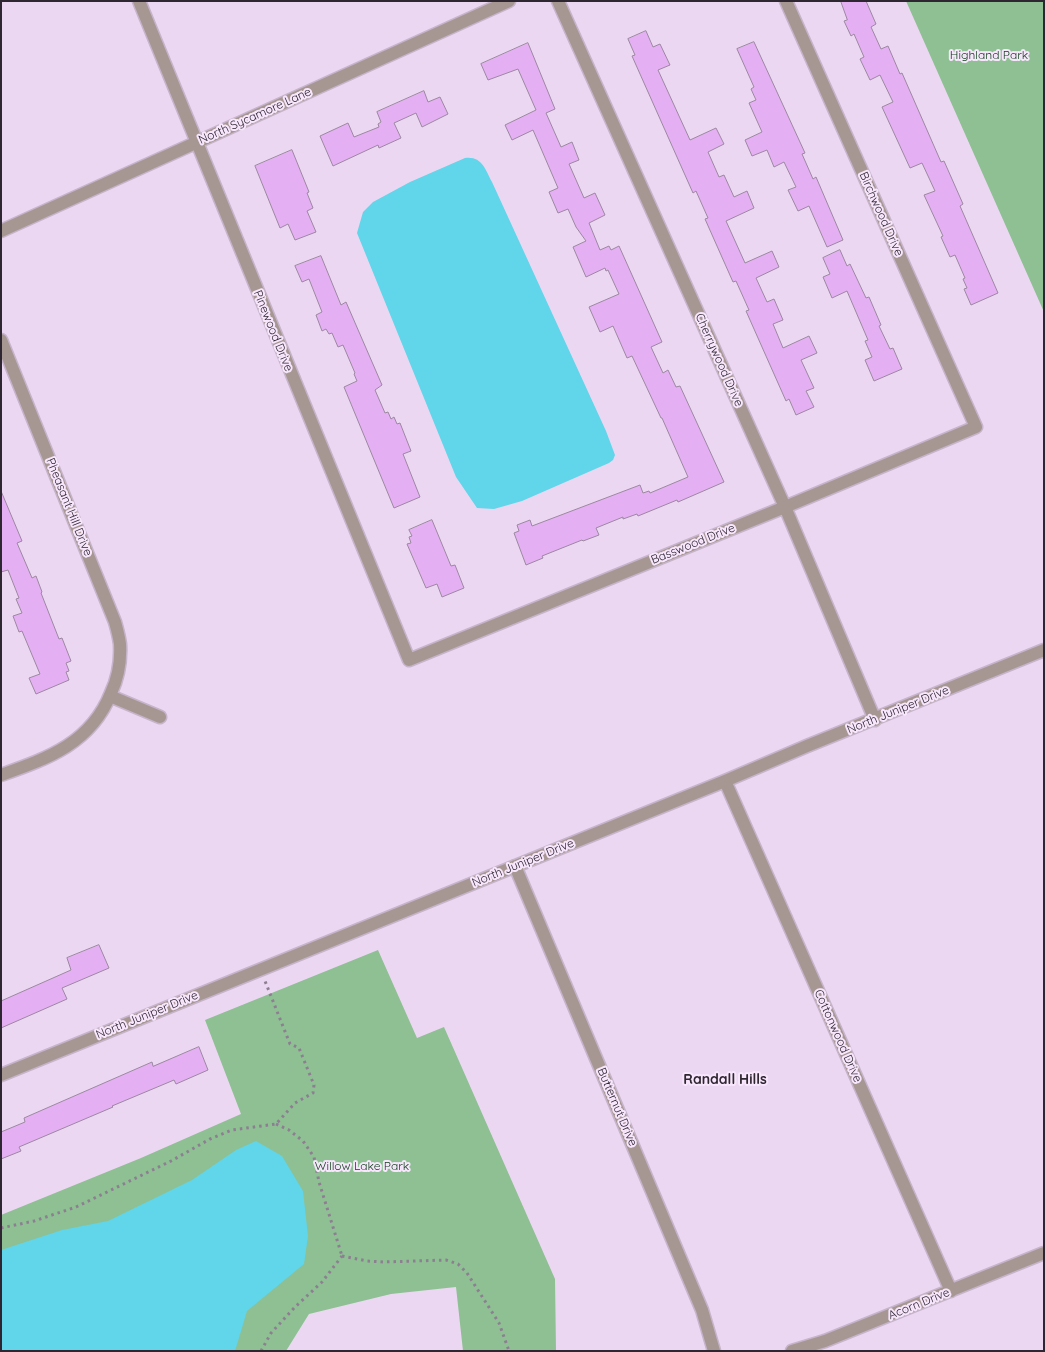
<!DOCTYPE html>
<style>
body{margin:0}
#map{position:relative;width:1045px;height:1352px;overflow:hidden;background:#ecd7f2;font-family:Quicksand,sans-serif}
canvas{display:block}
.frame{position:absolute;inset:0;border:2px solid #2e2630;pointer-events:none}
</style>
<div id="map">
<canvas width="1045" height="1352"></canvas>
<div class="frame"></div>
</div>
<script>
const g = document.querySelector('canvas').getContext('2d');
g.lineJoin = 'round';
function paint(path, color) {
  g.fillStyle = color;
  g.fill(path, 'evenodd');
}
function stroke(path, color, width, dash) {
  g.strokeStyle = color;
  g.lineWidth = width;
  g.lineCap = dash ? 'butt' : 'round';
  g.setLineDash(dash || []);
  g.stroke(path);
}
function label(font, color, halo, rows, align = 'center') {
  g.font = font + ' Quicksand,sans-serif';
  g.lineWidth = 4;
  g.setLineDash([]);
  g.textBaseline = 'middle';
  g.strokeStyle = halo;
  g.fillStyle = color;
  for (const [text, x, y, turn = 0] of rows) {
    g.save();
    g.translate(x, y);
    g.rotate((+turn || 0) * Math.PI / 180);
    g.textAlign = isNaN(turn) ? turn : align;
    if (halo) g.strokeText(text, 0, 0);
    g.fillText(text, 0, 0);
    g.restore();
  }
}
paint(new Path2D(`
 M 906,1 L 1044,1 L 1044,312 Z
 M 378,950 L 417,1038 L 444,1027 L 555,1279 L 556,1351 L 463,1351 L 456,1287 L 391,1294 L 309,1314 L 286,1351 L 1,1351 L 1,1215 L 141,1158 L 241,1114 L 205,1020 Z`), '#8ec094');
paint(new Path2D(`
 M 465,158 C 482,156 485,169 492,182 L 606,431 L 615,455 L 613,460 L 609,463 L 522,501 L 494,509 L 477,508 L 456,477 L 357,233 L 363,212 L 373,202 L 410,182 Z
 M 256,1141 L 282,1156 L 303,1191 L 308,1236 L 304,1264 L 247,1311 L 235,1351 L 1,1351 L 1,1250 L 62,1230 L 108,1221 L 192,1180 L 236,1150 Z`), '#61d5e9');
const building = new Path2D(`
 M 841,1 L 866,1 L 876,24 L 871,27 L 881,49 L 888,46 L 900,74 L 902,73 L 941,162 L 944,161 L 963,204 L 960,206 L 998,293 L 971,305 L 964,289 L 967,288 L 963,279 L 965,278 L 955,255 L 950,257 L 941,237 L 943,236 L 924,195 L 935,191 L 922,163 L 910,168 L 882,107 L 893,102 L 880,75 L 870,80 L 860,59 L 864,57 L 854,34 L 851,36 L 844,21 L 847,20 Z
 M 646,31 L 653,47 L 660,44 L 670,65 L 658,70 L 690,140 L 716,128 L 724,144 L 708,152 L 719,177 L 724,175 L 734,197 L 747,191 L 754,208 L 726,221 L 745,263 L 772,251 L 779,267 L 756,278 L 767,302 L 774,299 L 783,320 L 773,324 L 783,348 L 809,336 L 817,353 L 801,360 L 814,388 L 806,391 L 814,407 L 796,415 L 789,399 L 786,401 L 746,311 L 749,310 L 736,281 L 733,282 L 705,219 L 708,218 L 696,191 L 693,193 L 632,56 L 635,55 L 628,39 Z
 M 754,42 L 805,153 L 802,154 L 813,179 L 816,177 L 843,240 L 827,247 L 809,206 L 798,211 L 788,190 L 796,187 L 784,162 L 774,167 L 767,150 L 752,156 L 745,140 L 762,132 L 749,103 L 756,100 L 751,89 L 754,87 L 737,49 Z
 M 528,43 L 555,109 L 546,113 L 561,147 L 572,142 L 579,160 L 569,164 L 584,198 L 595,193 L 605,215 L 589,223 L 600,250 L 609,246 L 611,250 L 619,246 L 662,342 L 651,347 L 663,373 L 668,370 L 676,387 L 680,386 L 724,482 L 678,502 L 677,500 L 638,516 L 637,514 L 623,519 L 623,517 L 596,528 L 599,535 L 583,541 L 582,540 L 542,556 L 543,558 L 526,565 L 514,533 L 519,531 L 517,525 L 530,520 L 532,526 L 640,485 L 643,493 L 649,491 L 650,493 L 688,477 L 662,418 L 661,418 L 632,356 L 627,358 L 613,326 L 600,332 L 589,307 L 619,294 L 608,270 L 606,271 L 605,268 L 586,277 L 573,247 L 586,241 L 576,227 L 568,209 L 558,213 L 549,192 L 558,188 L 533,130 L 512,140 L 505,125 L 536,110 L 518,69 L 488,80 L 481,64 Z
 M 424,91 L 428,102 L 440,97 L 448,114 L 422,127 L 416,113 L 394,123 L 401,138 L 379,148 L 378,145 L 333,166 L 320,136 L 348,123 L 354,137 L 379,127 L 378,124 L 381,122 L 377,112 Z
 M 292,150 L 309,192 L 307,193 L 313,208 L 307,211 L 316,232 L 295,240 L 288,224 L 280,228 L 255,166 Z
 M 840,250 L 847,266 L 850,264 L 866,298 L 869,297 L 881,325 L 879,326 L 890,349 L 893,348 L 902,369 L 874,381 L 865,360 L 872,357 L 865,341 L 868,340 L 847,291 L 832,298 L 823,277 L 830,274 L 823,258 Z
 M 321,256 L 341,305 L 346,302 L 382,385 L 375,390 L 385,413 L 388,412 L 391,419 L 394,417 L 397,424 L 400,423 L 411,451 L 403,454 L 420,497 L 394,508 L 344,387 L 357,381 L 354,374 L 355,373 L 343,345 L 338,347 L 332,333 L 329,334 L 326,329 L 322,331 L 316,315 L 322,312 L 309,279 L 302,282 L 295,266 Z
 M 1,491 L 22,541 L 17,543 L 32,578 L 36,576 L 42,592 L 41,593 L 59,639 L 62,638 L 71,661 L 66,663 L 69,671 L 66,672 L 69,680 L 36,694 L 29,678 L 40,674 L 22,631 L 19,632 L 13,616 L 22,613 L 16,599 L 19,598 L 8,570 L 1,572 Z
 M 432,520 L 451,566 L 455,565 L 464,588 L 442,597 L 437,584 L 426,588 L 407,544 L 411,543 L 409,537 L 412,536 L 409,530 Z
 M 99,945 L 109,968 L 62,988 L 67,999 L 1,1028 L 1,1001 L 71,970 L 67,958 Z
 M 199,1047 L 208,1070 L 176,1084 L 174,1080 L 112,1106 L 113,1107 L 19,1147 L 21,1151 L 1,1159 L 1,1132 L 25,1122 L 24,1118 L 152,1062 L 153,1066 Z`);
paint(building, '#e5b0f3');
stroke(building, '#9b87a0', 1);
const minor = new Path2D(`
 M 139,1 L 409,660 L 785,507 L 976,427 L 786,1
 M 558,1 L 785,507 L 875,720
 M 1,231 L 509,1
 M 1,340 L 115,622 C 117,629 119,637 120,644 C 121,661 118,678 111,693 C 91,743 49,758 1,775
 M 110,696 L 160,717
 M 725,781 L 951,1291
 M 515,866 L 702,1310 L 714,1351
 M 1,1075 L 725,781 L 807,746 L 1044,650
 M 792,1351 L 825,1341 L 1044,1253`);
stroke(minor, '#c6b4cb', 15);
stroke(new Path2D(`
 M 276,1124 L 289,1130 L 303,1141 L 314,1157 L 319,1182 L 342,1256
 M 1,1228 L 34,1221 L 76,1207 L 171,1161 L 210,1139 L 232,1130 L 276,1124 L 295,1103 L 313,1093 L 314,1085 L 299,1048 L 290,1044 L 265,981
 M 342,1256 L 367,1261 L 383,1262 L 446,1260 L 458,1264 L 467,1273 L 499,1323 L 509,1351
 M 261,1351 L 271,1333 L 295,1307 L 322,1282 L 342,1256`), '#8d7e91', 3, [2.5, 4]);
stroke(minor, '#a79793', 12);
label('12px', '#0f411b', '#f7e6fc', [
 ["Highland Park",989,55],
 ["Willow Lake Park",362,1166]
]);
label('12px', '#2e2630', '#f7e6fc', [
 ["North Sycamore Lane",255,116,-24],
 ["Birchwood Drive",881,214,66],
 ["Pinewood Drive",273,331,68],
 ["Cherrywood Drive",719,360,66],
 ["Pheasant Hill Drive",69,507,68],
 ["Basswood Drive",693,544,-22],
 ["North Juniper Drive",898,710,-22],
 ["North Juniper Drive",523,863,-22],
 ["North Juniper Drive",147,1015,-22],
 ["Cottonwood Drive",838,1036,66],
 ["Butternut Drive",617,1107,67],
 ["Acorn Drive",919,1304,-22]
]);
label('bold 14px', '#2e2630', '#f7e6fc', [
 ["Randall Hills",725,1080]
]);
</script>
